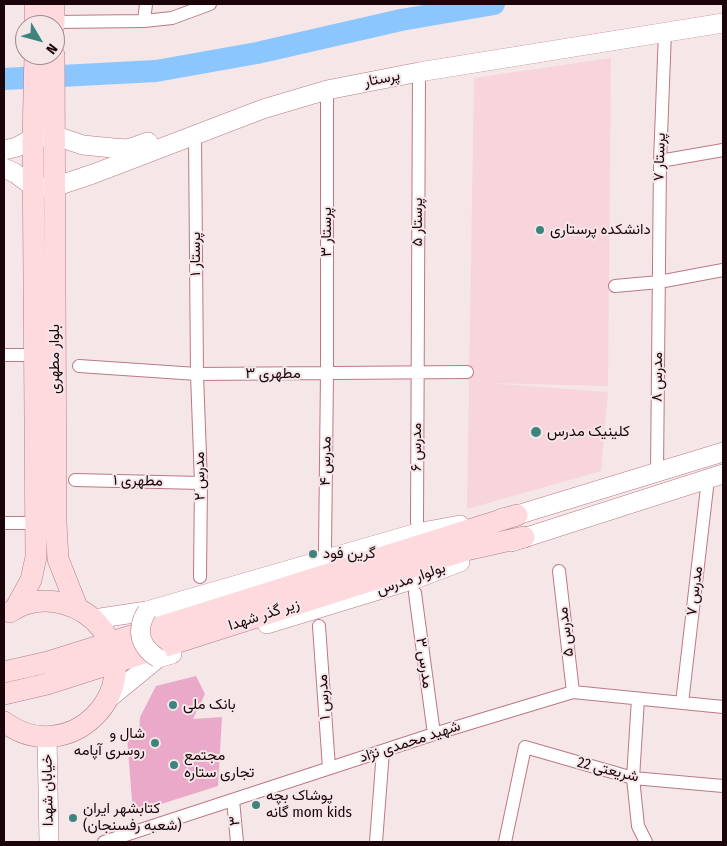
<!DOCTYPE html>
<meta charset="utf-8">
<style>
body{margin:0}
#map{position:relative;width:727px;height:846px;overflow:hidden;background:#f5e6e8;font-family:"Fira Sans Condensed",sans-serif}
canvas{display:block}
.frame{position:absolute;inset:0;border:5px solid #1c050a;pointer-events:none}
.north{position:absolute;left:15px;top:15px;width:50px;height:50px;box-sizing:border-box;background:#f5e6e8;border:1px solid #9e8c8f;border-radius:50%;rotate:127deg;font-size:14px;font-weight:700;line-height:20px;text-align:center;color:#1c050a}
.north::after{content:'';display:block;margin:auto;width:18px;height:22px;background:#3d847e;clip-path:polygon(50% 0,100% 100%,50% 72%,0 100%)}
</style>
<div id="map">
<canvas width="727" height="846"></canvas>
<div class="frame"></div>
<div class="north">N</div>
</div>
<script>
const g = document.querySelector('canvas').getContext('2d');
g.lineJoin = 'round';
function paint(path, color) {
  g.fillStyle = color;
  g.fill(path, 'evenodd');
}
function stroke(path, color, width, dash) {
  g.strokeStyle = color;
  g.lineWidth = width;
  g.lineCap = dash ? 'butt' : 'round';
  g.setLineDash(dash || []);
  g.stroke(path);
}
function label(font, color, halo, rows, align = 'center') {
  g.font = font + ' "Fira Sans Condensed",Vazirmatn,sans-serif';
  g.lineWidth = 4;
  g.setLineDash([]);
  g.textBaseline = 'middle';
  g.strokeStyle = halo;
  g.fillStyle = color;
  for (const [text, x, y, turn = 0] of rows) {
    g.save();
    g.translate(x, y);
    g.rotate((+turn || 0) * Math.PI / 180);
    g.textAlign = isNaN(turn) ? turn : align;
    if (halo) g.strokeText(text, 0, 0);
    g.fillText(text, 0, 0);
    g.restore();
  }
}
paint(new Path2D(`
 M 611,58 L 608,386 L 488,383 L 608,392 L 601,471 L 467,509 L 474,78 Z`), '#f8d5da');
stroke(new Path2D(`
 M 4,79 L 156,71 L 257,53 L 401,20 L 494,4`), '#8cc6fe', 22);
paint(new Path2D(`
 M 196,676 L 205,694 L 193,719 L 222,717 L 218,786 L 133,813 L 127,737 L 139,734 L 140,717 L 156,686 Z`), '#eba9c9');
const street = new Path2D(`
 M 144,21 L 146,4
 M 54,22 L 144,21 L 172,18 L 210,4
 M 195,135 L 197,374 L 201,483 L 200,577
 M 660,161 L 723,150
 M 615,286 L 659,282 L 723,270
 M 4,355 L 35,355
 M 79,366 L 197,374 L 467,372
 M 657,472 L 660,161 L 665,32
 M 75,480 L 201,483
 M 417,522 L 419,72
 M 4,523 L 37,523
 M 325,550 L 327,373 L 327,90
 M 559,571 L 573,692
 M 415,593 L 434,734
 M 319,626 L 329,768
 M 638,699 L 633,778 L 638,826 L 646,842
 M 682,703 L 708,479
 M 233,800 L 237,842
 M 104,842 L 434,734 L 573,692 L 723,707
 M 376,842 L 383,751
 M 505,842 L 525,747 L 633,778 L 723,786`);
const secondary = new Path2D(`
 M 4,150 L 17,147 L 33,138 L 53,135 L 83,145 L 113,148 L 128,149 L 148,142
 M 4,168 L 15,173 L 35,188 L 54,187 L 93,174 L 263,109 L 327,90 L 419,72 L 723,23
 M 502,518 L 517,515 L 723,452
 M 511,542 L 723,474
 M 94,619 L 147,611 L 417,533 L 460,525
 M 267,624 L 415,579 L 460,562
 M 108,699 L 158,658 L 172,654
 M 47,737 L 49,842`);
const primary = new Path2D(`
 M 35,25 L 35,4
 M 54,25 L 54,4
 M 54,55 L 56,523 L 58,559 L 77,607
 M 15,609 L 31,580 L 36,557 L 33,138 L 35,55
 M 4,672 L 48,662 L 517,515
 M 4,694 L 47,684 L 466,550 L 524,537
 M 4,722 C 69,770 147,690 102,629 C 92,616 80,608 65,604 C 47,598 25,601 10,612`);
stroke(street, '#bd7884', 14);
stroke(secondary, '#bd7884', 20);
stroke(primary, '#ae7f87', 22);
stroke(street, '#fff', 12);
stroke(secondary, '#fff', 19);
stroke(primary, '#fedadf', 21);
const secondaryBridge = new Path2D(`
 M 147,611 C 135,630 140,647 158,658`);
stroke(secondaryBridge, '#bd7884', 20, []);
stroke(secondaryBridge, '#fff', 19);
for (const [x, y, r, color] of [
 [540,230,5,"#3d847e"],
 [536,432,6,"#3d847e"],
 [313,554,5,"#3d847e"],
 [173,705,5,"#3d847e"],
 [155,743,5,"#3d847e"],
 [174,765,5,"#3d847e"],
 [256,805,5,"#3d847e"],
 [73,818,5,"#3d847e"]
]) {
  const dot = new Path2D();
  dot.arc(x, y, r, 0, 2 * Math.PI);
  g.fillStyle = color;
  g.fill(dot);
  stroke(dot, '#f5e6e8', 2);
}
label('15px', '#1c050a', '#f5e6e8', [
 ["پرستار",382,79,-11],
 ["پرستار ۷",660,157,-88],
 ["پرستار ۵",418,222,-90],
 ["پرستار ۳",327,232,-90],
 ["پرستار ۱",196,254,-90],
 ["بلوار مطهری",55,359,-90],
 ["مطهری ۳",273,374],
 ["مدرس ۸",658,377,-90],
 ["مدرس ۶",417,447,-90],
 ["مدرس ۴",326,461,-89],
 ["مدرس ۲",200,476,-91],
 ["مطهری ۱",138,481,1],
 ["بولوار مدرس",411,579,-19],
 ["مدرس ۷",695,591,-83],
 ["زیر گذر شهدا",264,615,-18],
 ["مدرس ۵",566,632,-97],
 ["مدرس ۳",424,663,82],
 ["مدرس ۱",324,697,-94],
 ["شهید محمدی نژاد",410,742,-18],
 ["شریعتی 22",608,770,14],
 ["خیابان شهدا",48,790,-91],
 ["۳",235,821,-95]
]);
label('15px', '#1c050a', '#f5e6e8', [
 ["دانشکده پرستاری",550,230],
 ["کلینیک مدرس",547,432],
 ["گرین فود",323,554],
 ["بانک ملی",183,705],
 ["شال و",145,734,"right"],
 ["روسری آپامه",145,751,"right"],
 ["مجتمع",184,756],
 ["تجاری ستاره",184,773],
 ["پوشاک بچه",266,796],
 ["گانه mom kids",266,813],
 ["کتابشهر ایران",83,809],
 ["(شعبه رفسنجان)",83,826]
], 'left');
</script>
